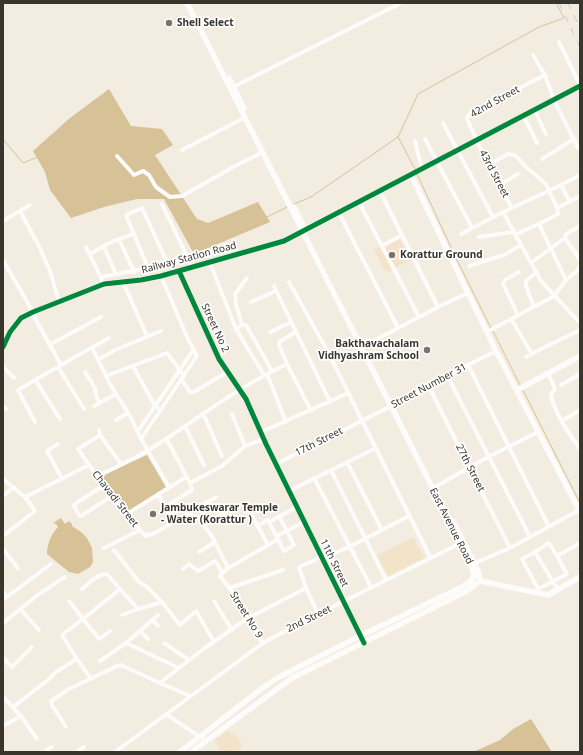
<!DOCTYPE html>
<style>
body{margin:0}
#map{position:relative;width:583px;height:755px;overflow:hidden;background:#f2ece1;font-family:"Noto Sans",sans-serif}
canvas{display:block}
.frame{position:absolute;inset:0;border:4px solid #38352d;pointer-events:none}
</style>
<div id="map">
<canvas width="583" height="755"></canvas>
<div class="frame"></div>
</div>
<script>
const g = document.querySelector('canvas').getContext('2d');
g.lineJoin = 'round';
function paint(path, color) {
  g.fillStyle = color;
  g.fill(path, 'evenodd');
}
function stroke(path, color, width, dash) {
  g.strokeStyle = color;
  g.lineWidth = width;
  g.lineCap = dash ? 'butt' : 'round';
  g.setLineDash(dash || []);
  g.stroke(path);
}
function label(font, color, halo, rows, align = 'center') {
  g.font = font + ' "Noto Sans",sans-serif';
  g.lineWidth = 3.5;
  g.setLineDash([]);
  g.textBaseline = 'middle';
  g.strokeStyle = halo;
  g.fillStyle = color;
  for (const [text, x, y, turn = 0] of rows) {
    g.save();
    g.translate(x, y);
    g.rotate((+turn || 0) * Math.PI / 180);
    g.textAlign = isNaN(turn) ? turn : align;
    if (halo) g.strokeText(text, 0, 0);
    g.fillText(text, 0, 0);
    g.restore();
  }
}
paint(new Path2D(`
 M 399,237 L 410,260 L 386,273 L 374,250 Z
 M 413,537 L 424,558 L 388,576 L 377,555 Z
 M 227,731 L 235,735 L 243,746 L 235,752 L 221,752 L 214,741 Z`), '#f3e4c9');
paint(new Path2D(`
 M 109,89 L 131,126 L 162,129 L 173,145 L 155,155 L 197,219 L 208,223 L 258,202 L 270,222 L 194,254 L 164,199 L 137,199 L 104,207 L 71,218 L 50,190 L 45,172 L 33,151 L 70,118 Z
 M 147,455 L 167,489 L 129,513 L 100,476 Z
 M 61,518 L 65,524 L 69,521 L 72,524 L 72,526 L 81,532 L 87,538 L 92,548 L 93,562 L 90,567 L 78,574 L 69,572 L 47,554 C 47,545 51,534 58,527 L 56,524 L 53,523 Z
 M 531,719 L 552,752 L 473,752 L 500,740 L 513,729 Z`), '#d7c297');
stroke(new Path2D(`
 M 398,137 L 416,171
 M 3,139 L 23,163 L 38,157
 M 417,174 L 456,258 L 491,328
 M 294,204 L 311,197 L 398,137 L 418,94 L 539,27 L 564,18 L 556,3
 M 267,217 L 287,207
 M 493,331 L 520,385
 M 523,390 L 580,503`), '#d7c297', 1);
stroke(new Path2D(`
 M 559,42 L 580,85
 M 533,55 L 545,75 L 554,100 L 578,148
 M 233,87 L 401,3
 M 535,111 L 546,134
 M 524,117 L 537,143
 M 443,123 L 493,217
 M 425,139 L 472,228
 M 415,141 L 422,169
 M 182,150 L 244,118
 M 117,156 L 134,175 L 143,171 L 149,175 L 156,187 L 170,197 L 182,196 L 235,166 L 263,152
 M 542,159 L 574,139
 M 488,165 L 508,154 L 515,155 L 525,166 L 546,184 L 557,208 L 558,214 L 541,223 L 540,226 L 566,280
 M 411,175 L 580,86
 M 499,185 L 518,174
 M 561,185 L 570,202
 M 380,191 L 438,307
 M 359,202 L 419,317
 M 162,204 L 192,267
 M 512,208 L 488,165 L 467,119 L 468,115 L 472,112 L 545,75
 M 557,208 L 580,196
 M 20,211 L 40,248 L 51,274 L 59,302
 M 503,212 L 541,281 L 580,323
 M 339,213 L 398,328
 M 3,221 L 30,205
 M 580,226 L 566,234 L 565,238 L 580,260
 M 461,234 L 503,212 L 561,185 L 580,175
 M 515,235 L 540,223
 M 479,237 L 513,232
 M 119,239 L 134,272
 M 382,246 L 402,235
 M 86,247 L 104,284
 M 104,247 L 116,274
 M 90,254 L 109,243 L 133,234
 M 3,260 L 33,312
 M 532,262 L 565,238
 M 210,263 L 236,329 L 264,375
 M 469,266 L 504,255 L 521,245
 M 148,268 L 126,215 L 142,208 L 167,262
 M 179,271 L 219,359 L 246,399 L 266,444 L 364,643
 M 161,276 L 187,337 L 197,356 L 141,439 L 169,487
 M 101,277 L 148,268 L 186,257
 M 123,282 L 147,336
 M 289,282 L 328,352 L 430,557
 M 274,286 L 330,402
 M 251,302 L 276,291
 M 534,307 L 526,286 L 526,281 L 537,272
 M 32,313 L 61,365 L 109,338
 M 518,315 L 503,284 L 505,280 L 519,272
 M 511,319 L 532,354
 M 242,325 L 236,305 L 235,294 L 247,278
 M 236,329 L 242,325 L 246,325 L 272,371
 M 270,332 L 291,322
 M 296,332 L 279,342 L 279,345 L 287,364 L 311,411
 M 487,332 L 554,296 L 566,280 L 578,270 L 580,266
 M 49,345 L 101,317
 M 364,346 L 438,307 L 468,293
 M 92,347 L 110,384 L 130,416 L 141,439
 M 526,357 L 541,349 L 580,330
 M 98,360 L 115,350 L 161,331
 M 468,365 L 549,527
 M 133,366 L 155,406 L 161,410
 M 3,367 L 14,378
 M 58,367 L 84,409
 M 85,372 L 95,388 L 96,396 L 100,403
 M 548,373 L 555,389 L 551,394 C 552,409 571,437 580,449
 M 267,374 L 286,422
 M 106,376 L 167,353 L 184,376
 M 448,377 L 530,537
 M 181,379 L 190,392 L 194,392 L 227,372
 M 36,381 L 60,419
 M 561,385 L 580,374
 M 429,387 L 510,548
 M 3,406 L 6,409
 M 94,406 L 116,394
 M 203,413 L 222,456
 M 232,414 L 245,446
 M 116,420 L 128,413
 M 562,421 L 580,410
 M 35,422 L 18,390 L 61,365
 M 185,426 L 204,465
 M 99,430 L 100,435 L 121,464
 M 138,431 L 194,349
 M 261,432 L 348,393
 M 166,438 L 190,483 L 222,466 L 245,446 L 264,439
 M 58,444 L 47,451 L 62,479
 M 347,462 L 382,530
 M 276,464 L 429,387 L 468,365 L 496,351
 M 89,465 L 78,449 L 100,435
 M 331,470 L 386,580
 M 98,476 C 114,468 134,459 149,450 C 195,421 237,387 287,364
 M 314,478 L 371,587
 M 3,479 L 25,497 L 89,465 L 101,481 L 103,486 L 145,536 L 155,533 L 187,514 L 198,517 L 213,538 L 228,568
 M 103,486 L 75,504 L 74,506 L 79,515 L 81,516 L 112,496
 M 435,487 L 488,457 L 538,432
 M 289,491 L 376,448
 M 158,494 L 174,521
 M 3,496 L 14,487
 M 165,507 L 192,490 L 190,483
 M 249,510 L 268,545
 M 127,514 L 186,477
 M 187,514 L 216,497
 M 279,516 L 294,545 L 284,551 L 269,522 L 297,507
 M 204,525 L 228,510
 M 257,526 L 268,520
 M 3,536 L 35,511 L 25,497
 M 277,536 L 304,522
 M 104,548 L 140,530
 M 3,549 L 18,568
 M 114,550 L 139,582 L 146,586 L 162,602
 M 199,552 L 215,542
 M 535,552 L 522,559 L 538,589 L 567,574 L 557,556
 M 322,559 L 349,547 L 409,516
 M 475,563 L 510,548 L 579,510
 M 183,569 L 189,564 L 198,571 L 215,561 L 223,573
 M 229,588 L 283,570
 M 306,588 L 299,567 L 315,560 L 321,556
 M 82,589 C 88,584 98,573 107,574 L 120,589
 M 558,589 L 553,582 L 535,552 L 549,543 L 557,556 L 580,543
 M 3,592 L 7,597
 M 3,600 L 51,564
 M 69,601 L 83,619 L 120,589 L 138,609 L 122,615
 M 214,601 L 232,630
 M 20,609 L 39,630
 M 138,609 L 162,602 L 180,625 L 196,611 L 214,642
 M 152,620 L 158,626
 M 3,623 L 39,594 L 65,577
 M 140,631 L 148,639
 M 126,643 L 179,668
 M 164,643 L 189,660
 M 263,643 L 231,590 L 220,576 L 228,568 L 275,541
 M 3,658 L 12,667 L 32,647
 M 77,659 L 62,635 L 83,619 L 99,639 L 110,631
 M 100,661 L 126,643 L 158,615
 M 190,696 L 160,683 L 202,650 L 248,618 L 306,588 L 318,614
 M 3,697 L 21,716 L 37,739
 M 13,707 L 48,680 L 56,672 L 77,659 L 91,679
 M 166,714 L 206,741
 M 3,726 L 21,716
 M 66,727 L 52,705 L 51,701 L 69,689 L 117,666 L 121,665 L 160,683
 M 46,752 L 47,750 L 52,747
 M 77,752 L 84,747
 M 115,752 L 263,643 L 294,626 L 463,542`), '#fdfcfa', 4);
stroke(new Path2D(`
 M 229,78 L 244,108
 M 294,207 L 305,229
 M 3,347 L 10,332 L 21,318 L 33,312 L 104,284 L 141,280 L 161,276 L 284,241 L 411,175 L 496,351 L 580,512
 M 517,390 L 580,356
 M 480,581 L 548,595 L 580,577
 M 180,752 L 260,690 L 277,678 L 360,636 L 460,588 L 471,581 L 474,576 L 470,562 L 187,3
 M 191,752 L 292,678 L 465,592 L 480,581 L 479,573 L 453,521`), '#fdfcfa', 5.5);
stroke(new Path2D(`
 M 559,3 L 580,47
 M 568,3 L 580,28`), '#cccac8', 1, [7, 7]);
stroke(new Path2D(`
 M 179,271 L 219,359 L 246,399 L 266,444 L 364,643
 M 3,347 L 10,332 L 21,318 L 33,312 L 104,284 L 141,280 L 161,276 L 284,241 L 580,86`), '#00873e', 5);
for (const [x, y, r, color] of [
 [169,23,4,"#79756c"],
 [392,255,4,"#79756c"],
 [427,350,4,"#79756c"],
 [153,514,4,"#79756c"]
]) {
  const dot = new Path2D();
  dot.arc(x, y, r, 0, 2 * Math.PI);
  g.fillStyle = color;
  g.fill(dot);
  stroke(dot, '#fff', 1.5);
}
label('bold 10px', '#38352d', '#fff', [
 ["Shell Select",177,23],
 ["Korattur Ground",400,255],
 ["Bakthavachalam",419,344,"right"],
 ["Vidhyashram School",419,356,"right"],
 ["Jambukeswarar Temple",161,508],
 ["- Water (Korattur )",161,520]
], 'left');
label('10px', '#38352d', '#fff', [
 ["42nd Street",495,102,-29],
 ["43rd Street",494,174,62],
 ["Railway Station Road",189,258,-15],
 ["Street No 2",215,328,65],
 ["Street Number 31",429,386,-28],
 ["17th Street",319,442,-27],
 ["27th Street",470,468,63],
 ["Chavadi Street",115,499,52],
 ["East Avenue Road",451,526,63],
 ["11th Street",334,563,64],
 ["Street No 9",246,615,58],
 ["2nd Street",309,619,-26]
]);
</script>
